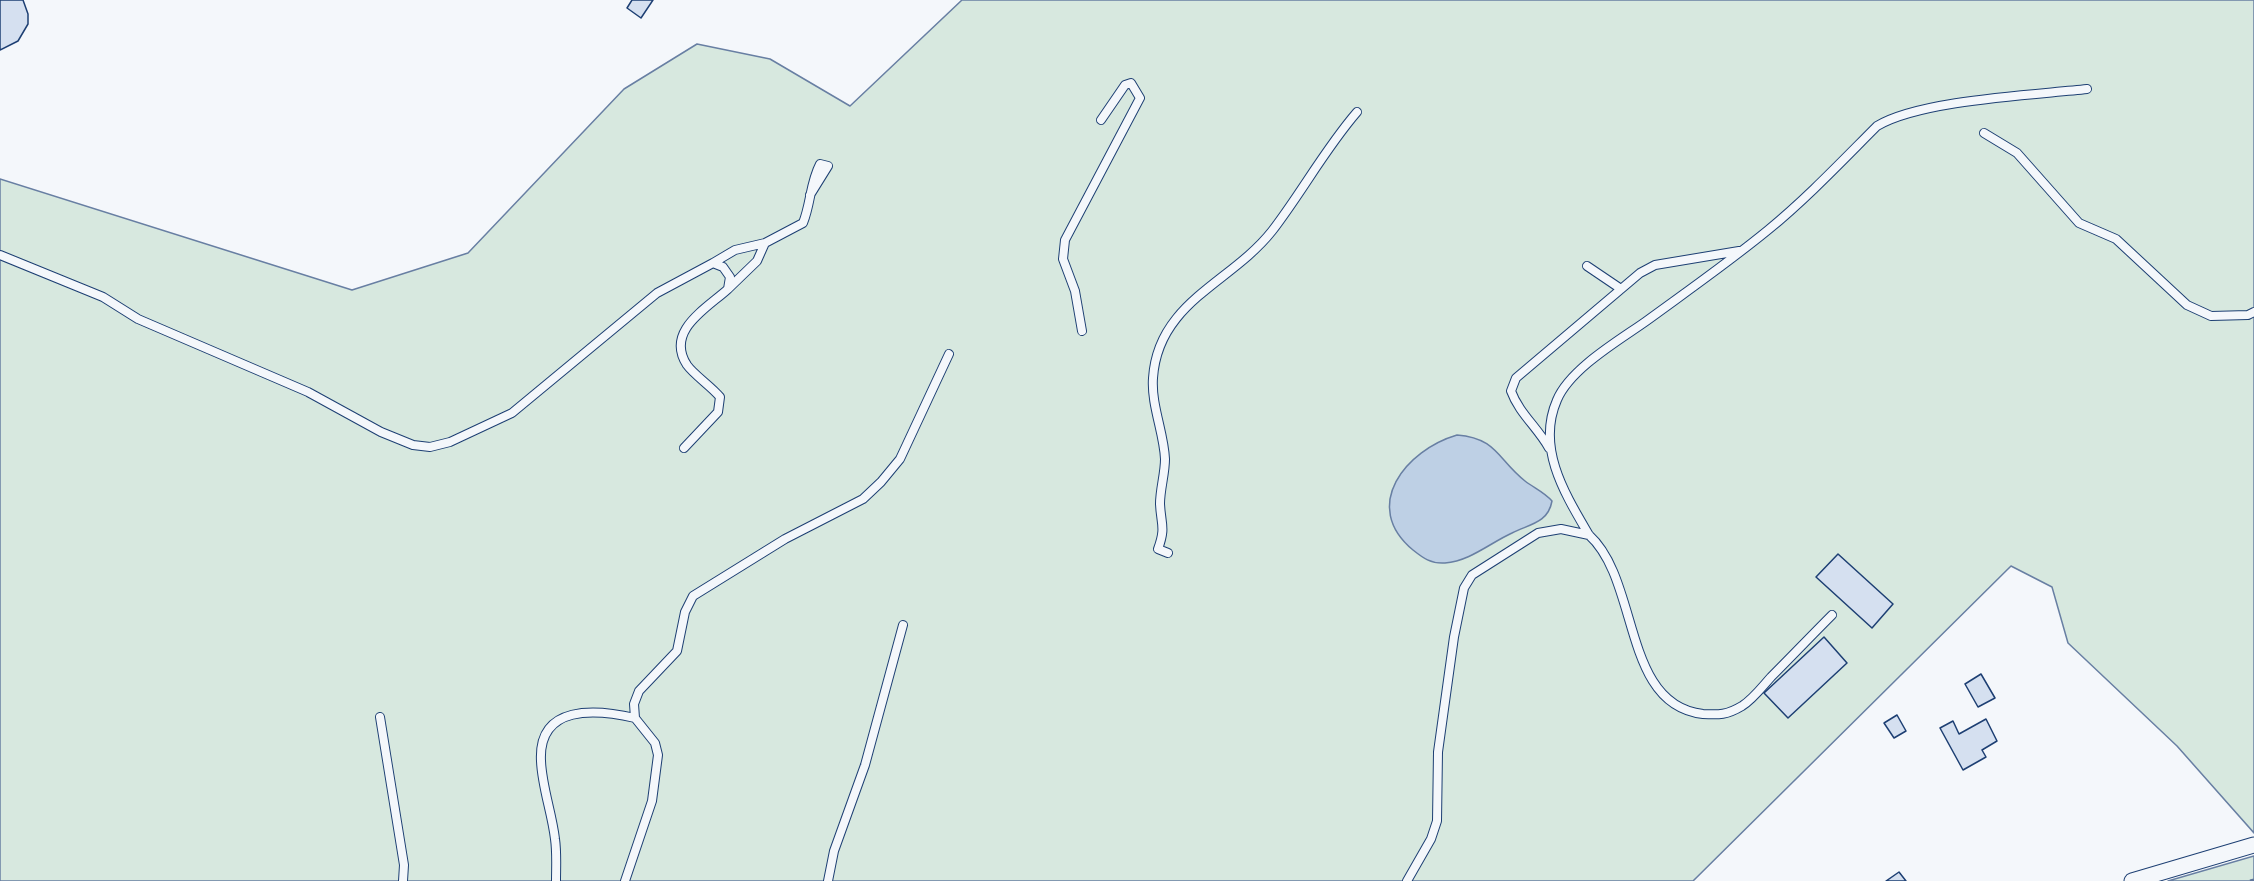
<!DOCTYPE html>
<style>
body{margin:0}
canvas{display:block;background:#f4f7fb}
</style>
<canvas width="2254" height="881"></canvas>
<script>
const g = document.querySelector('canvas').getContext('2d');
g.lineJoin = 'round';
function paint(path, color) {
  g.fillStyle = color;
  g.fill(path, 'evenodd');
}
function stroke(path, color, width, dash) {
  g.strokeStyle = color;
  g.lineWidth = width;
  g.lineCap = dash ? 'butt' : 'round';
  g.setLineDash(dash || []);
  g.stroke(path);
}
const green = new Path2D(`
 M 962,0 L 2254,0 L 2254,833 L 2177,746 L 2068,643 L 2052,587 L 2011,566 L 1693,881 L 0,881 L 0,179 L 352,290 L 468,253 L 624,89 L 697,44 L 770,59 L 850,106 Z
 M 2254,856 L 2254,881 L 2168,881 Z`);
paint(green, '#d7e8df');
stroke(green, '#687fa3', 1.5);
const water = new Path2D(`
 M 1457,435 C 1497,438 1498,460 1525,481 C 1534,488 1544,492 1552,501 C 1548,523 1530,524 1512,533 C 1490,543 1470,561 1445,563 C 1431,564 1423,558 1413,550 C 1360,506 1406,450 1457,435 Z`);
paint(water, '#bed0e5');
stroke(water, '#687fa3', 1.5);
const building = new Path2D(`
 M 0,0 L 23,0 L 28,14 L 28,24 L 18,41 L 0,50 Z
 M 632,0 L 653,0 L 641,18 L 627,8 Z
 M 1838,554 L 1893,604 L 1872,628 L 1816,577 Z
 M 1824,637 L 1847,663 L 1788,718 L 1764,693 Z
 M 1981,674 L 1995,698 L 1978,707 L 1965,684 Z
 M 1897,715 L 1906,731 L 1894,738 L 1884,723 Z
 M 1986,719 L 1997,741 L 1982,750 L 1986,757 L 1963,770 L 1940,728 L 1953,721 L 1959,734 Z
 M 1899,872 L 1906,881 L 1886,881 Z`);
paint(building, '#d5e0f0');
stroke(building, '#1d3f73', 1.5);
const lane = new Path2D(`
 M 1984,133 L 2017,153 L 2079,223 L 2116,239 L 2187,305 L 2211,316 L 2248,315 L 2254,312
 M 0,255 L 103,297 L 138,319 L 308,392 L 381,432 L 413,445 L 430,447 L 450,442 L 512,413 L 657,293 L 713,263 L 723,267 L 730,277 L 728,289 C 706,309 665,331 687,365 C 694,375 711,386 720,397 L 718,412 L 684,448
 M 713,263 L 735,250 L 765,243
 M 1587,266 L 1621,289
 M 728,289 L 757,261 L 765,243 L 803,223 C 811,203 810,183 820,164 L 828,166 L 810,195
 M 1082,331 L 1075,291 L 1063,259 L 1065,240 L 1140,98 L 1131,83 L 1125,85 L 1101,120
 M 1549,448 C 1538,428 1519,413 1511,391 L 1516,378 L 1640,273 L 1655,265 L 1739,251
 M 1168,553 L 1158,549 C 1166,527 1161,525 1160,504 C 1160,489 1165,474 1165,459 C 1164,433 1151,405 1153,378 C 1158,302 1231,283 1272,231 C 1302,192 1325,149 1357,112
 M 1832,615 C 1811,636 1791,657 1771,677 C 1762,687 1753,699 1742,706 C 1727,715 1719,715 1703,714 C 1622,705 1640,581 1589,535 C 1565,494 1536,448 1557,400 C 1570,369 1618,341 1645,322 C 1686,292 1729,262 1768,230 C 1807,198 1841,162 1877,126 C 1920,100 2033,95 2087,89
 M 380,717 L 404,865 L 403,881
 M 556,881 C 556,867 557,853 555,839 C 552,813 542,787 541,761 C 538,704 596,709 635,718
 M 625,881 L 652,801 L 658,755 L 655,743 L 635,718 L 634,704 L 639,691 L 677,651 L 685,612 L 693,596 L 785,539 L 863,499 L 881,482 L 900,459 L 949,354
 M 828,881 L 834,851 L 865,765 L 903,625
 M 1407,881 L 1431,839 L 1437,821 L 1438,752 L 1454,637 L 1464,588 L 1472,575 L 1538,533 L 1561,529 L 1589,535`);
const street = new Path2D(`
 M 2132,881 L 2254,845`);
stroke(lane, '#1d3f73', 10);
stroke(street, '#1d3f73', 17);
stroke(new Path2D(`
 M 2250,881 L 2254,880`), '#5e769c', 3, [4.5, 3]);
stroke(lane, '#f4f7fb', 8);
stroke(street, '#f4f7fb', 15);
</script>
